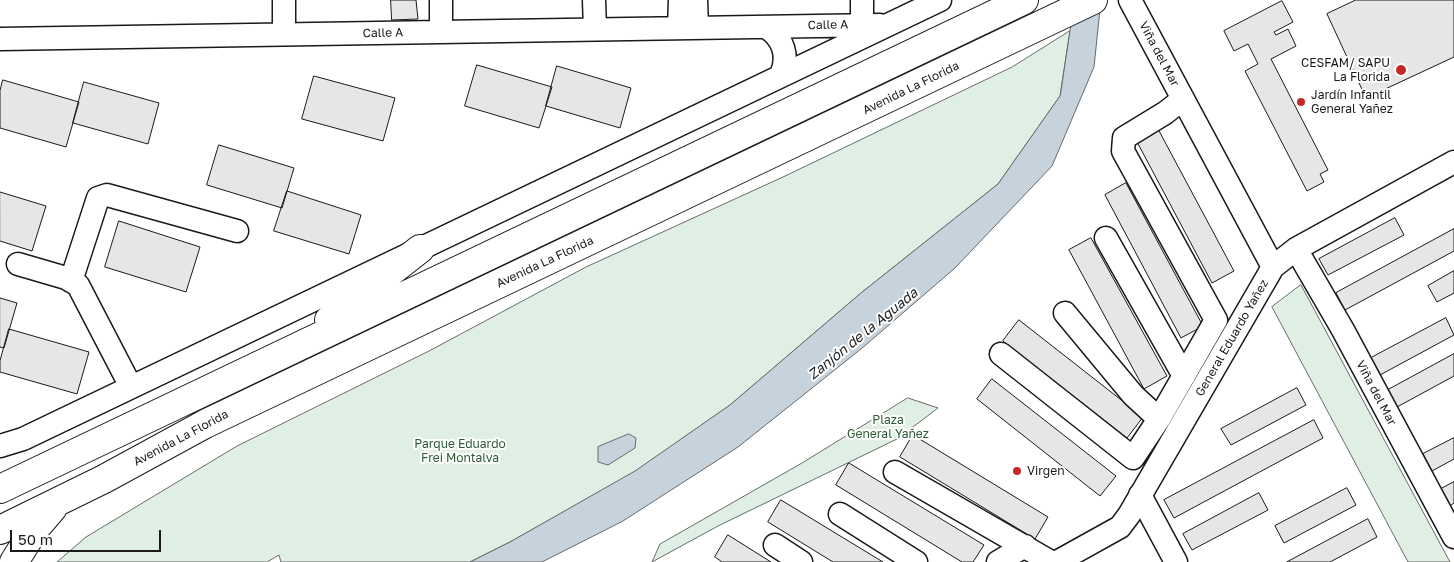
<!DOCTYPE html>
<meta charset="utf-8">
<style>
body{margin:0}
#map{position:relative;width:1454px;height:562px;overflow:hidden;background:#fff;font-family:"Golos Text",sans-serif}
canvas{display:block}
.scale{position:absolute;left:10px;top:530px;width:151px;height:22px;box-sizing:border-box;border:2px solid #1a1a1a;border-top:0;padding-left:6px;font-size:15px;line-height:18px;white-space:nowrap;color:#1a1a1a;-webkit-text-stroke:4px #fff;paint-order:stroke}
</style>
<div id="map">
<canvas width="1454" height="562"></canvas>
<div class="scale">50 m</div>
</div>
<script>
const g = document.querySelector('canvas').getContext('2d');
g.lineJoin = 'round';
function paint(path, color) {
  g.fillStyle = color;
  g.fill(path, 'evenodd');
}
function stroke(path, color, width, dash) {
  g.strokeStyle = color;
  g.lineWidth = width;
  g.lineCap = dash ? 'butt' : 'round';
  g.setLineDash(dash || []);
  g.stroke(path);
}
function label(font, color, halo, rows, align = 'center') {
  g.font = font + ' "Golos Text",sans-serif';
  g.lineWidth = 4;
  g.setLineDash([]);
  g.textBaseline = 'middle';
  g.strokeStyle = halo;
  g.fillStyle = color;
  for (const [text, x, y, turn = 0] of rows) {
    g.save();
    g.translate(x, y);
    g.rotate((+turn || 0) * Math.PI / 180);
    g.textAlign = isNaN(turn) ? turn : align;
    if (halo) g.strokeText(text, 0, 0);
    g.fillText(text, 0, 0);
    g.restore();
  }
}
const green = new Path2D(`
 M 1070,31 L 1060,96 L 998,184 L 861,293 L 730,405 L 636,471 L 510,542 L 470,562 L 281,562 L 279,555 L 267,562 L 57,562 L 86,537 L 237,446 L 429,351 L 586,267 L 783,177 L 1012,67 Z
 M 1301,285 L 1450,562 L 1408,562 L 1272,307 Z
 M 908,398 L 938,408 L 897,439 L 718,526 L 652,562 L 660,544 L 802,463 Z`);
paint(green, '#e0efe3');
stroke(green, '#6a6a6a', 1);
const water = new Path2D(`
 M 1075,0 L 1101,0 L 1094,67 L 1052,166 L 955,268 L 861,349 L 738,447 L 623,521 L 542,562 L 470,562 L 510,542 L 635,471 L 730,405 L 861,293 L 998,184 L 1060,96 Z
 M 629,434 L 636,438 L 635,448 L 608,465 L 598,462 L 598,447 Z`);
paint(water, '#c6d2dc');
stroke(water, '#6a6a6a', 1);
const building = new Path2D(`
 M 391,0 L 416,0 L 418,19 L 392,20 Z
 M 1356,0 L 1454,0 L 1454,57 L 1366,98 L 1327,14 Z
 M 1282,1 L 1293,22 L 1274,32 L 1276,35 L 1288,29 L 1296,46 L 1271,59 L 1328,170 L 1320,174 L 1324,182 L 1307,191 L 1245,71 L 1258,64 L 1248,44 L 1234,51 L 1224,31 Z
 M 477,65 L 552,87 L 539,128 L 465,106 Z
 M 557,66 L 631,88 L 620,128 L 546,106 Z
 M 314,76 L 395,98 L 383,141 L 302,119 Z
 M 3,80 L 79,102 L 66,147 L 0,128 L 0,91 Z
 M 84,82 L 159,103 L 148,144 L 73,123 Z
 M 1158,129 L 1234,271 L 1212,283 L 1136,140 Z
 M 219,145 L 294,168 L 282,208 L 207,185 Z
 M 1126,183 L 1203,326 L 1181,338 L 1105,195 Z
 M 287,191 L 361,215 L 349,254 L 274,231 Z
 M 0,192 L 46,206 L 32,251 L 0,241 Z
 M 1395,218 L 1404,235 L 1328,275 L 1319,259 Z
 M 119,221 L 200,247 L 186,292 L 105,267 Z
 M 1454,229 L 1454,251 L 1345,310 L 1336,293 Z
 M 1091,238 L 1167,376 L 1144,389 L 1069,250 Z
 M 1454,271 L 1454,293 L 1437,302 L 1428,286 Z
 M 0,298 L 17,303 L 4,348 L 0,347 Z
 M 1446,318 L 1454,335 L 1380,375 L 1371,358 Z
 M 1019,320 L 1143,417 L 1127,438 L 1003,341 Z
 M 9,329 L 89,352 L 77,394 L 0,372 L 0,361 Z
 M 1454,354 L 1454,376 L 1397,407 L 1388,390 Z
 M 992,379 L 1116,476 L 1100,496 L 977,399 Z
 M 1297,388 L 1306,405 L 1231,445 L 1221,429 Z
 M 1314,420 L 1323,438 L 1174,518 L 1164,500 Z
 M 913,435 L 1048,517 L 1035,539 L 900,457 Z
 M 1454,438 L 1454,459 L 1432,471 L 1423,454 Z
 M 849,463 L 984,545 L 973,562 L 962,562 L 836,485 Z
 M 1454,482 L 1454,503 L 1450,506 L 1441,489 Z
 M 1347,488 L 1356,505 L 1284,543 L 1275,526 Z
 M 1259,493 L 1268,510 L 1192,550 L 1183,534 Z
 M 781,500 L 883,562 L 833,562 L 768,522 Z
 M 1368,519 L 1377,537 L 1330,562 L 1287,562 Z
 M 728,535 L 771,562 L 722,562 L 715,557 Z`);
paint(building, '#e6e6e6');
stroke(building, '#1a1a1a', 1);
const minor = new Path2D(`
 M 284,0 L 284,34
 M 441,0 L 441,32
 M 594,0 L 595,29
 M 696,0 L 697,28
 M 862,0 L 862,25
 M 1130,0 L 1273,267
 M 766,27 C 784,38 789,57 781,75
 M 679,28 L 680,0
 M 0,39 L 880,25
 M 1106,238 L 1184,376
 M 1296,249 L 1343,330 L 1454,537
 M 18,264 L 66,278 L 78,285 L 131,387
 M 71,281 L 98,198 L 107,195 L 237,231
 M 1065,313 L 1133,395 L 1159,419
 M 1001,354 L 1133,458 L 1159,419 L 1216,320 L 1123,151 L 1124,138 L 1165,113 L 1183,99
 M 0,446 L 23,439 L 940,0
 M 895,472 L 1051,562
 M 1140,495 L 1176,562
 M 840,514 L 916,562
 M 775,545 L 801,562
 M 998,562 L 1025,546
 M 1057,562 L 1120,527 L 1129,515 L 1273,267 L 1296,249 L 1454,162`);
const major = new Path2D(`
 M 329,320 L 420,249
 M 0,489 L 1024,0
 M 0,530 L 104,479 L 205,424 L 1093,0
 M 14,562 L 34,530 L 52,509`);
stroke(minor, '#1a1a1a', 25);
stroke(major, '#1a1a1a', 30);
stroke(minor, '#fff', 22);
stroke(major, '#fff', 28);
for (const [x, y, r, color] of [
 [1401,70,6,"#c62828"],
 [1301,102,5,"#c62828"],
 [1017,471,5,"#c62828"]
]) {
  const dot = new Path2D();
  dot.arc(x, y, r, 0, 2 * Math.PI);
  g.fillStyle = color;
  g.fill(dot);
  stroke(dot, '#fff', 2);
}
label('12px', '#1a1a1a', '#fff', [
 ["Calle A",828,25,-1],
 ["Calle A",383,33,-1],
 ["Viña del Mar",1159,54,62],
 ["Avenida La Florida",911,88,-26],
 ["Avenida La Florida",545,262,-25],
 ["General Eduardo Yañez",1232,338,-60],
 ["Viña del Mar",1376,393,62],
 ["Avenida La Florida",181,438,-28]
]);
label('12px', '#1a1a1a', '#fff', [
 ["CESFAM/ SAPU",1390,63,"right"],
 ["La Florida",1390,77,"right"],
 ["Jardín Infantil",1311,95],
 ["General Yañez",1311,109],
 ["Virgen",1027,471]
], 'left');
label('12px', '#2b5a34', '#fff', [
 ["Plaza",888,420],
 ["General Yañez",888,434],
 ["Parque Eduardo",460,444],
 ["Frei Montalva",460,458]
]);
label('italic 14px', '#1a1a1a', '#fff', [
 ["Zanjón de la Aguada",863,334,-39]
]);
</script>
